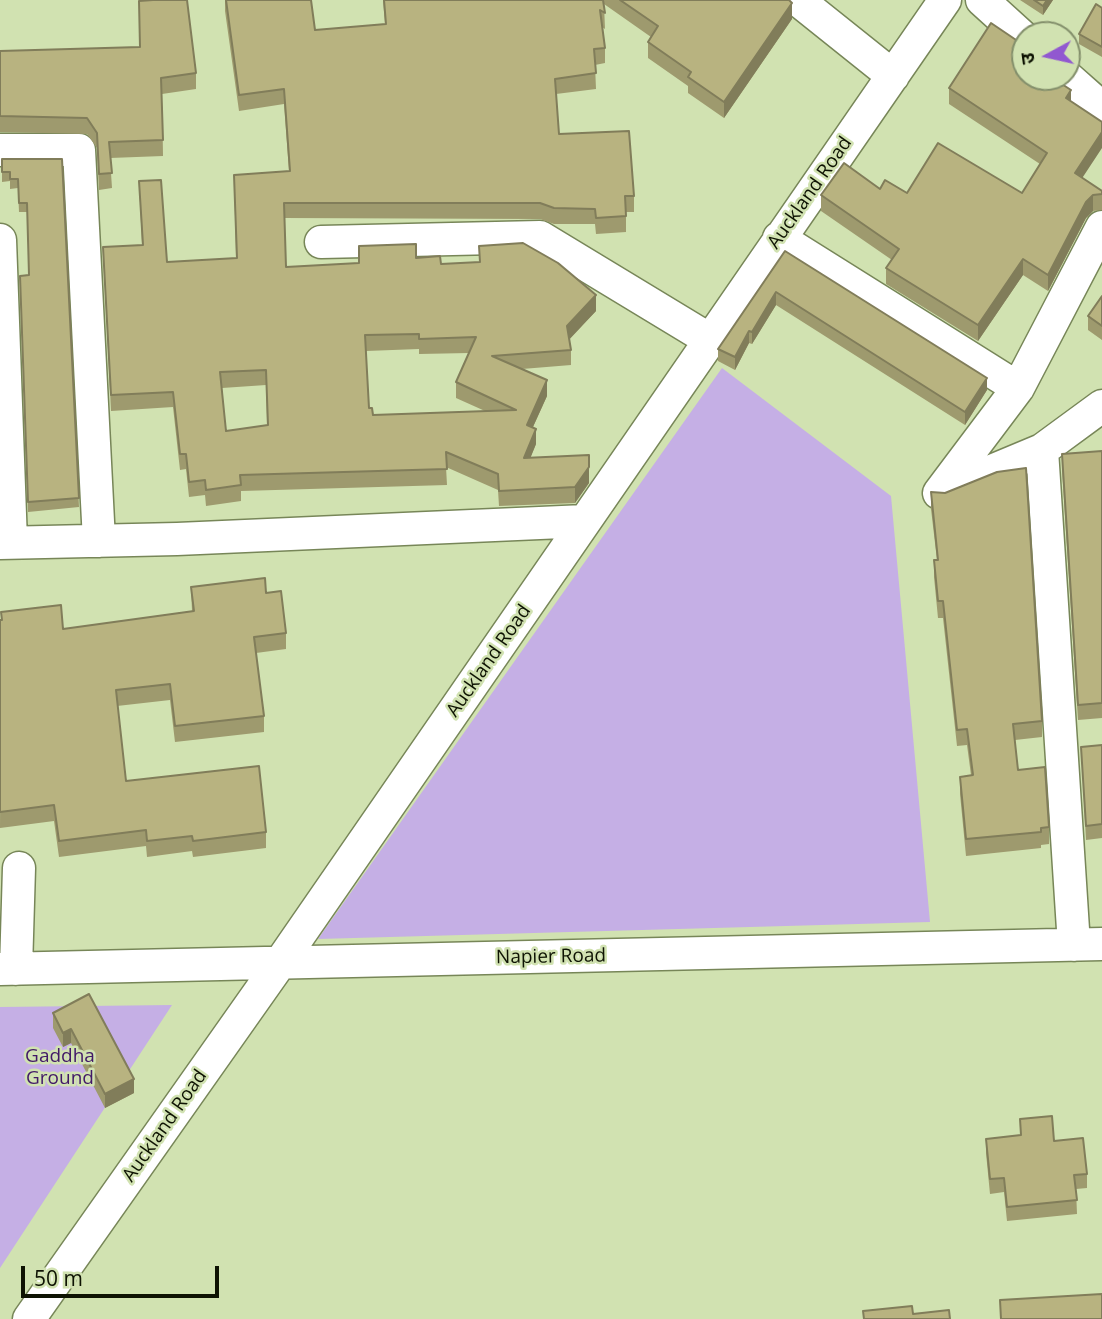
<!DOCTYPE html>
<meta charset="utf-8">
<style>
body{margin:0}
#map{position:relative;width:1102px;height:1319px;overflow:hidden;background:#d1e2b1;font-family:"Open Sans","Noto Sans Devanagari",sans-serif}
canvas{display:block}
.north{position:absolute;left:1011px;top:21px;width:70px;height:70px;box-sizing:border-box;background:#d1e2b1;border:2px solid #838f6b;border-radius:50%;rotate:262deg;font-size:19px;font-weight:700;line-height:28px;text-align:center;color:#0e1303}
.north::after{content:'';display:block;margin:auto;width:24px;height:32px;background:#9158d0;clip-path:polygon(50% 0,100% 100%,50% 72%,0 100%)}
.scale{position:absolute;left:21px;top:1266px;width:198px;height:32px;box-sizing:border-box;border:4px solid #0e1303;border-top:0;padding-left:9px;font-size:21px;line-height:24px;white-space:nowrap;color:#0e1303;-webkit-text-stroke:5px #d1e2b1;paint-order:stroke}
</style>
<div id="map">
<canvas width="1102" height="1319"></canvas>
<div class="north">उ</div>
<div class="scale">50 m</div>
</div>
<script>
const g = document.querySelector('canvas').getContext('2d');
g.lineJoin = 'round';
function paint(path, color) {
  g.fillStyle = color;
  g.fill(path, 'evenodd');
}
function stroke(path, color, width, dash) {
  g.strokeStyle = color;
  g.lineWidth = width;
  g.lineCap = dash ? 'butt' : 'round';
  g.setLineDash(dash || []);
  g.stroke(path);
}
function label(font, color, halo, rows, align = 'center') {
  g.font = font + ' "Open Sans",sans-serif';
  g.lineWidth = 5;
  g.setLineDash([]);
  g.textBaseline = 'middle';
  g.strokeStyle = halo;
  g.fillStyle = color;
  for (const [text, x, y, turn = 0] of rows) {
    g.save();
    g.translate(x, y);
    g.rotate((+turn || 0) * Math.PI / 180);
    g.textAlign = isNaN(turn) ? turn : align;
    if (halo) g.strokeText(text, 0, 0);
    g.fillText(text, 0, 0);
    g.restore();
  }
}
paint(new Path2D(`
 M 722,368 L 891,496 L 930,922 L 318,939 Z
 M 172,1005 L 0,1268 L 0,1007 Z`), '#c5afe5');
const minor = new Path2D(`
 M 798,0 L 893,76
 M 982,0 L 1025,39
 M 1067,77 L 1102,108
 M 0,150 L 79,150 L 99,541
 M 1102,227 L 1018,388 L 939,493 L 1042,450 L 1102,406
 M 779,238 L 1018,388
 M 0,240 L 11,542
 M 321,242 L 540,237 L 710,340
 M 1042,450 L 1074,945
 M 0,543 L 177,539 L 585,521
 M 0,969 L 1102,944
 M 16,969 L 19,868
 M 29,1319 L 280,963 L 945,0`);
stroke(minor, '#778658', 35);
stroke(minor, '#fff', 32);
paint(new Path2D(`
 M 225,0 L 311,0 L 315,30 L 385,24 L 383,0 L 789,0 L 792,19 L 724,118 L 688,93 L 688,86 L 648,58 L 648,42 L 651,37 L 604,4 L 605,29 L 602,27 L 605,48 L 605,63 L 595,65 L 596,89 L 556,94 L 559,134 L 634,196 L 634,212 L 626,212 L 626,232 L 596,234 L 595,224 L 554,224 L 540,219 L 284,218 L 286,267 L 359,263 L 416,258 L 441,264 L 479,262 L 479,246 L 596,311 L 569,339 L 571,350 L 571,365 L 522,369 L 547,396 L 533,427 L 536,444 L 530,458 L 589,483 L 575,503 L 499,506 L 498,490 L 446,467 L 447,485 L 241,491 L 241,501 L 206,506 L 205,495 L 189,497 L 186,469 L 180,470 L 173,407 L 111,411 L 103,247 L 142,245 L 139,181 L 167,262 L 236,258 L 234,175 L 289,171 L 284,104 L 239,111 L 225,11 ZM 419,349 L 419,354 L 469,353 L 456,382 L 456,398 L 485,411 L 373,415 L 369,408 L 366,351 ZM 266,385 L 267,425 L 226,431 L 222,388 Z
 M 1020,0 L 1053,0 L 1043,15 Z
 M 1102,8 L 1102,57 L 1079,44 L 1079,34 Z
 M 0,51 L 196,73 L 196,89 L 162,94 L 163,156 L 110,158 L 112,188 L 99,190 L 97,148 L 87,134 L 0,132 Z
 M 1025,77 L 1071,101 L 1083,178 L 1102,191 L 1102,210 L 1093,211 L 1086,218 L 1048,291 L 1023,275 L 978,341 L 886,284 L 886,268 L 892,260 L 821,211 L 821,195 L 880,189 L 907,193 L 1022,193 L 1040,164 L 949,104 L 949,88 Z
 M 2,159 L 62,159 L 79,507 L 28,512 L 20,285 L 29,275 L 27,212 L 19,212 L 18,188 L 10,189 L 10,181 L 2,182 Z
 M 785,251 L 987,390 L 965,425 L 776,305 L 752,344 L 749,343 L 735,370 L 718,361 L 718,349 Z
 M 1102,296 L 1102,340 L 1088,330 L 1088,316 Z
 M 1102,451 L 1102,718 L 1078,720 L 1062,469 L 1062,454 Z
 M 931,492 L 1042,721 L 1042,737 L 1015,740 L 1018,770 L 1049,827 L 1049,844 L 1041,845 L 1041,848 L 966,856 L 960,794 L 960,777 L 971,775 L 967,745 L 957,746 L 943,618 L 938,618 L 934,577 L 934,560 L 937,560 L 931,509 Z
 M 191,587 L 266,593 L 286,633 L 286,649 L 256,653 L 264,716 L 264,732 L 175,742 L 170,700 L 117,706 L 126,781 L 266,832 L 266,848 L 193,857 L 192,851 L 147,857 L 146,846 L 59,857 L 54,821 L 0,828 L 1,612 L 63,629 L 192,611 Z
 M 1102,745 L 1102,838 L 1086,840 L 1081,747 Z
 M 89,994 L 134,1093 L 105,1108 L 71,1043 L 63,1047 L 53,1028 L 53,1013 Z
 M 1020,1119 L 1087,1174 L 1087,1188 L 1076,1189 L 1077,1214 L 1007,1221 L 1004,1192 L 990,1194 L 986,1153 L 986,1139 L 1020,1135 Z`), '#9e9a6e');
paint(new Path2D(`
 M 1047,0 L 1053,0 L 1043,15 L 1043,6 Z
 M 792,3 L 792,19 L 724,118 L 724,102 Z
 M 1071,90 L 1071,106 L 1066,98 Z
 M 1102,132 L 1102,148 L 1075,189 L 1075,173 Z
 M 1093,195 L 1093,211 L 1086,218 L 1048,291 L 1048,275 L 1086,202 Z
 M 1023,259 L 1023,275 L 978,341 L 978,325 Z
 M 776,292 L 776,305 L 752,344 L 752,332 Z
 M 596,295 L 596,311 L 567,342 L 567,326 Z
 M 749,331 L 749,343 L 735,370 L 735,357 Z
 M 987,378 L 987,390 L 965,425 L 965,412 Z
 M 547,380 L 547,396 L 527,440 L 527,425 Z
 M 536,429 L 536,444 L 524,474 L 524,458 Z
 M 589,467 L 589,483 L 575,503 L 575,487 Z
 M 71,1029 L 71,1043 L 63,1047 L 63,1033 Z
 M 134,1079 L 134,1093 L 105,1108 L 105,1094 Z`), '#817d5a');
const building = new Path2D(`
 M 153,0 L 187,0 L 196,73 L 161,78 L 163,140 L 109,142 L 112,173 L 99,174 L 97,133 L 87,118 L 0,116 L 0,51 L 140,47 L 139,1 Z
 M 226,0 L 311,0 L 315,30 L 386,24 L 384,0 L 603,0 L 605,13 L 600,10 L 605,48 L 594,49 L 596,73 L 555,79 L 559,134 L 629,131 L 634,196 L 625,196 L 626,216 L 596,218 L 595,209 L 554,208 L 540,203 L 284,203 L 286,267 L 359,263 L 359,246 L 416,244 L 416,258 L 440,256 L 441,264 L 480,262 L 479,246 L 523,243 L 558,263 L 596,295 L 567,326 L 571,350 L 492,356 L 547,380 L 527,425 L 536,429 L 524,458 L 589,455 L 589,467 L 575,487 L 499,491 L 498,474 L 446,452 L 447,469 L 240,475 L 241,485 L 206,490 L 205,480 L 189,482 L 186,454 L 180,454 L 173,392 L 111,395 L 103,247 L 143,245 L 139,181 L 161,180 L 167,262 L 237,258 L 234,175 L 290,171 L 284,89 L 239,95 ZM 419,334 L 419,339 L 476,337 L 456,382 L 516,410 L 373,415 L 372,408 L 369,408 L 365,335 ZM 266,370 L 268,425 L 226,431 L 220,372 Z
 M 620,0 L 789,0 L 792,3 L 724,102 L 688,77 L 691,72 L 648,42 L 658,26 Z
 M 1034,0 L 1047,0 L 1043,6 Z
 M 1096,4 L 1102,8 L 1102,47 L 1079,34 Z
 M 991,23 L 1025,46 L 1025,77 L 1051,77 L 1071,90 L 1066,98 L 1102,122 L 1102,132 L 1075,173 L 1102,191 L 1102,194 L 1093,195 L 1086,202 L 1048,275 L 1023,259 L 978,325 L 886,268 L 899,249 L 821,195 L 844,163 L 880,189 L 885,180 L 907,193 L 938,143 L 1022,193 L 1047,153 L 949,88 Z
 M 2,159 L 62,159 L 79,498 L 28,502 L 20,276 L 29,275 L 27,203 L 19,203 L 18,179 L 10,179 L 10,172 L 2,172 Z
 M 785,251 L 987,378 L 965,412 L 776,292 L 752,332 L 749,331 L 735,357 L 718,349 Z
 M 1102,296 L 1102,326 L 1088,316 Z
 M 1102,451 L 1102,703 L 1078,705 L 1062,454 Z
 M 1026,468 L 1042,721 L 1013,724 L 1018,770 L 1045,767 L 1049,827 L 1041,828 L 1041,832 L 966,839 L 960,777 L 973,775 L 967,729 L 957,730 L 943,601 L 938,601 L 934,560 L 938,560 L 931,492 L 945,493 L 997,472 Z
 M 265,578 L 266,593 L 281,591 L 286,633 L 254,637 L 264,716 L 175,726 L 170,684 L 116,690 L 126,781 L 259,766 L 266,832 L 193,841 L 192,836 L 147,841 L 146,830 L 59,841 L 54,805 L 0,812 L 0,620 L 2,620 L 1,612 L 61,605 L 63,629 L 194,611 L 191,587 Z
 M 1102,745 L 1102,824 L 1086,826 L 1081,747 Z
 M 89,994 L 134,1079 L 105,1094 L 71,1029 L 63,1033 L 53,1013 Z
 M 1052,1116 L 1054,1141 L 1083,1138 L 1087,1174 L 1074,1175 L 1077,1200 L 1007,1207 L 1004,1178 L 990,1179 L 986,1139 L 1021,1135 L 1020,1119 Z
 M 1102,1294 L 1102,1319 L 1001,1319 L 1000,1300 Z
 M 912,1306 L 913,1314 L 949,1310 L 950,1319 L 864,1319 L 863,1311 Z`);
paint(building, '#b8b380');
stroke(building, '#817d5a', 2);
label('19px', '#0e1303', '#d1e2b1', [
 ["Auckland Road",810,193,-55],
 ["Auckland Road",489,661,-55],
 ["Napier Road",551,957,-1],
 ["Auckland Road",165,1126,-55]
]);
label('19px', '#411867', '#d1e2b1', [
 ["Gaddha",60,1057],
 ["Ground",60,1079]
]);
</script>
